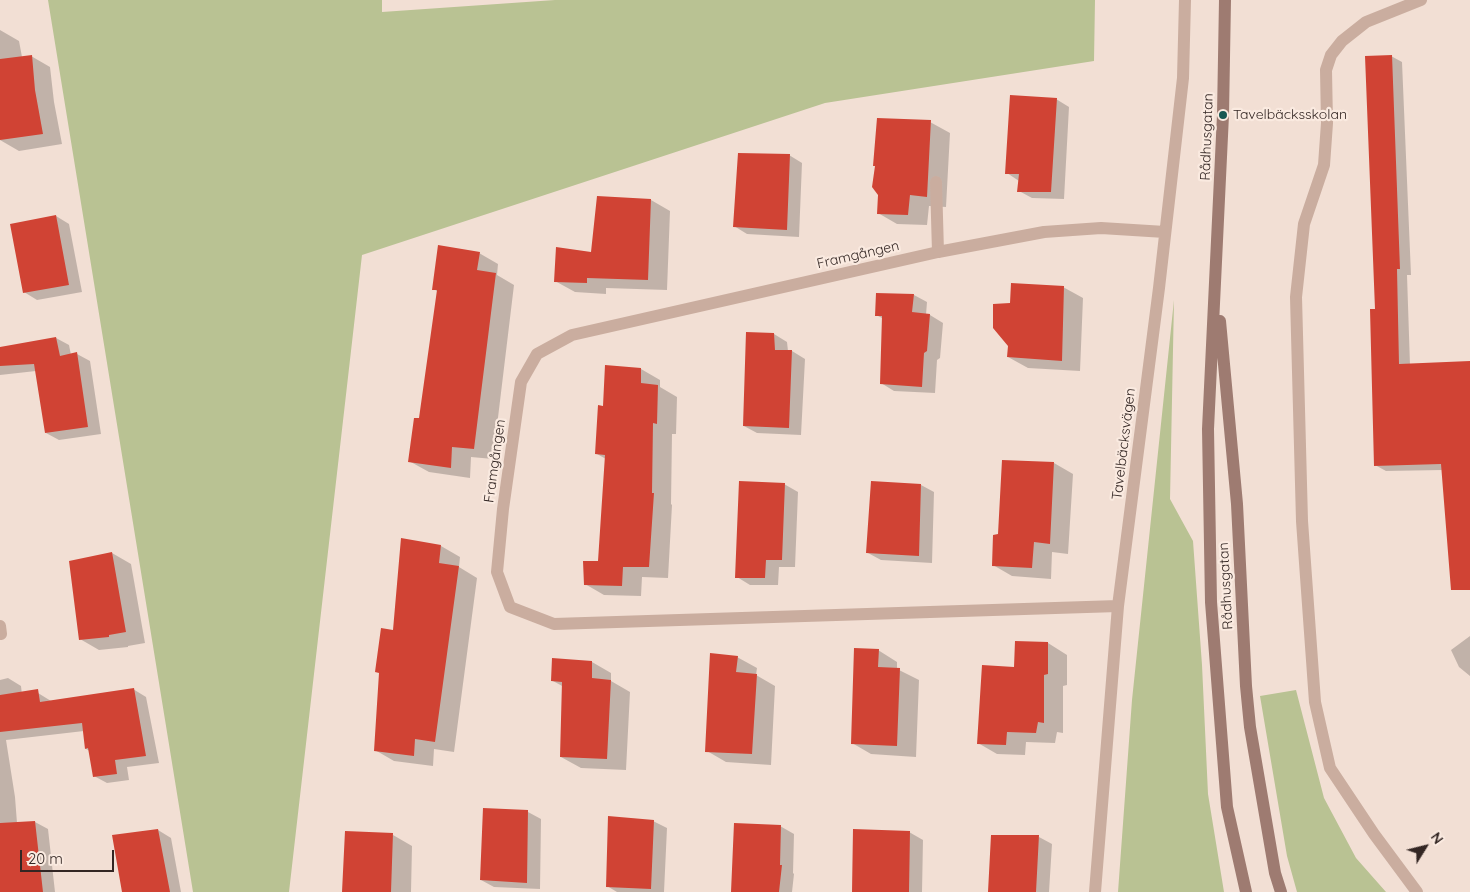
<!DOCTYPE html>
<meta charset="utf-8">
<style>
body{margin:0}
#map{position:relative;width:1470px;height:892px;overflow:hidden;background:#f2dfd4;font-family:Quicksand,sans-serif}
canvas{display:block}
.north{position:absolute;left:1400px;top:822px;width:50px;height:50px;-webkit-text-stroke:4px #faeae0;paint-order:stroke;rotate:54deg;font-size:14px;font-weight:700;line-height:20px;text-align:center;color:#332623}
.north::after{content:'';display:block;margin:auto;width:18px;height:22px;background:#332623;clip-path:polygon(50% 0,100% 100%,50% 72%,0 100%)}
.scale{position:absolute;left:20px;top:850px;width:94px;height:22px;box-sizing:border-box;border:2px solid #332623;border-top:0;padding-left:6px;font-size:15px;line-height:18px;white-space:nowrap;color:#332623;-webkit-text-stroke:4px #faeae0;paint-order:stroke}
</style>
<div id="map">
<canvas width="1470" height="892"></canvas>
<div class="north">N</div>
<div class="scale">20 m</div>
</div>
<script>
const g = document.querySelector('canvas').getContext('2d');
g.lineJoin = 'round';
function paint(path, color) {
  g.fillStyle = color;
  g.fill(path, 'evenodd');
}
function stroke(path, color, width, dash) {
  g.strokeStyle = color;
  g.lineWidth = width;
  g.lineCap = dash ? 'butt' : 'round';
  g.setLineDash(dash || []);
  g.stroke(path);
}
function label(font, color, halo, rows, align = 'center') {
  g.font = font + ' Quicksand,sans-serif';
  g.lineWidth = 4.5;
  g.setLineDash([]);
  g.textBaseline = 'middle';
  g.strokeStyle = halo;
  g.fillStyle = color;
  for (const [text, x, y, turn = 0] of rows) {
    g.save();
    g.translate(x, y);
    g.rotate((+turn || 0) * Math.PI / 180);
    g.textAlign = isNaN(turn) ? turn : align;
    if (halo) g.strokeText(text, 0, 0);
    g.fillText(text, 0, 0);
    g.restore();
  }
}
paint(new Path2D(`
 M 48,0 L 382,0 L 382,12 L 555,0 L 1095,0 L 1094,61 L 825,103 L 362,255 L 289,892 L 193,892 Z
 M 1174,300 L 1170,499 L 1193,541 L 1202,665 L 1208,794 L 1224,892 L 1118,892 L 1132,700 Z
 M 1296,690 L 1324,798 L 1356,858 L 1386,892 L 1297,892 L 1287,856 L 1260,696 Z`), '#b9c293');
paint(new Path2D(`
 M 0,30 L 19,41 L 22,57 L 31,56 L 50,67 L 54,102 L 62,144 L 19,151 L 0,140 Z
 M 1391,56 L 1402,62 L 1411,275 L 1407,275 L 1410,365 L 1470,362 L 1470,557 L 1443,470 L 1386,471 L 1375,465 L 1376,310 Z
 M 1056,99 L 1069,107 L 1064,199 L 1032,198 L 1019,191 L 1019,181 L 1007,173 Z
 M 930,122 L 950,133 L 946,207 L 929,206 L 927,225 L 897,224 L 878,213 Z
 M 789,155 L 802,163 L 799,237 L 747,234 L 734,226 Z
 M 651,200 L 670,211 L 667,290 L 606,288 L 606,294 L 575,292 L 555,281 L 592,253 Z
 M 56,216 L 69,224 L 82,292 L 37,300 L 24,292 Z
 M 479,253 L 498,264 L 497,275 L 514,285 L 493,459 L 471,457 L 470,478 L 429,472 L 409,461 L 420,420 L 438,292 L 434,289 Z
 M 1063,287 L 1083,298 L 1080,371 L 1028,368 L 1008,357 L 1011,305 Z
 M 877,294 L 914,295 L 927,302 L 926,315 L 930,315 L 943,323 L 940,358 L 937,360 L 935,393 L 894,391 L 881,383 L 884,319 L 876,315 Z
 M 774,334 L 787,342 L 788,351 L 792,351 L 805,359 L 801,435 L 757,433 L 744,426 Z
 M 56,338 L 69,345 L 71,355 L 77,354 L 90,361 L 101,434 L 59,440 L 46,433 L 36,371 L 0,375 L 0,348 Z
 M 641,369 L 660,380 L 660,387 L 677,397 L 676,434 L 672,434 L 671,504 L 672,505 L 668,578 L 642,577 L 641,596 L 604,595 L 585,584 L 599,562 L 606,459 L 597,454 L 604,407 Z
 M 1054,463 L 1073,474 L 1068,554 L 1052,552 L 1051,579 L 1012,576 L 993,565 L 999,535 Z
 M 784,484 L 798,492 L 795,567 L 779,567 L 778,585 L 750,585 L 737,577 Z
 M 921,485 L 934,492 L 932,563 L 881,560 L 868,553 Z
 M 402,540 L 441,546 L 460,557 L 459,567 L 477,578 L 454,752 L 434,749 L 433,766 L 394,761 L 375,750 L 395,632 Z
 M 112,553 L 131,564 L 145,643 L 128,646 L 128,647 L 99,650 L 80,639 Z
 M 1470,636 L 1470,676 L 1459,667 L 1451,650 Z
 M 1048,643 L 1067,655 L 1067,685 L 1063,686 L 1063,733 L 1057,732 L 1055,743 L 1026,742 L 1025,755 L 997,754 L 978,743 L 1015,668 Z
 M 878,650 L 897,662 L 897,669 L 919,680 L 916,757 L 871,754 L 852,743 Z
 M 737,657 L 757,668 L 756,675 L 775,686 L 771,765 L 726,762 L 707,751 Z
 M 592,662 L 611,673 L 611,681 L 630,692 L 626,770 L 581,768 L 561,757 L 564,687 L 553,681 Z
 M 8,678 L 21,686 L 22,695 L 38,693 L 51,701 L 133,689 L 146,697 L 159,763 L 127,767 L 129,780 L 107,783 L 94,776 L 90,751 L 86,749 L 84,731 L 6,740 L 15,797 L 17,823 L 35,822 L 48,829 L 55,892 L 0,892 L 0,680 Z
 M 528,812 L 541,819 L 540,889 L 494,887 L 481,880 Z
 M 653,821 L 667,828 L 664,892 L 617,892 L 607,886 Z
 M 780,826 L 794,834 L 793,873 L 794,874 L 792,892 L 732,892 Z
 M 158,830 L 171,838 L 181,892 L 123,892 Z
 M 909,832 L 923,840 L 922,892 L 853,892 Z
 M 393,835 L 412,846 L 411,892 L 344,892 Z
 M 1039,837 L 1052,844 L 1049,892 L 989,892 Z`), '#0003');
paint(new Path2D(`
 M 32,55 L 35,90 L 43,134 L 0,140 L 0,59 Z
 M 1392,55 L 1400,269 L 1397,269 L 1399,364 L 1470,361 L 1470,590 L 1451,590 L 1441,464 L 1374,466 L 1370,309 L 1375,309 L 1365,56 Z
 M 1010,95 L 1057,98 L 1051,192 L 1017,192 L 1019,174 L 1005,174 Z
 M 877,118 L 931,120 L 927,197 L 910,195 L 908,215 L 877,214 L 878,195 L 872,187 L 875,166 L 873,166 Z
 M 738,153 L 790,154 L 787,230 L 733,227 Z
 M 597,196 L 651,199 L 648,280 L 587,278 L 587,283 L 554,282 L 556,247 L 591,252 Z
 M 56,215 L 69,285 L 23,293 L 10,224 Z
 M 438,245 L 480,252 L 477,270 L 496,273 L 474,449 L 452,447 L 451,468 L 408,462 L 414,418 L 419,418 L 437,290 L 432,290 Z
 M 1011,283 L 1064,286 L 1062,361 L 1007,357 L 1008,346 L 993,328 L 993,304 L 1010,303 Z
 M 876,293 L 914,294 L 912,312 L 930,314 L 927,351 L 924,353 L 922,387 L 880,384 L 882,316 L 875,316 Z
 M 746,332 L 774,333 L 775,350 L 792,350 L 789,428 L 743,426 Z
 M 56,337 L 60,356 L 77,352 L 88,427 L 45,433 L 34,364 L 0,366 L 0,347 Z
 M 605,365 L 641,368 L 641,383 L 658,385 L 657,424 L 653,423 L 652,493 L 654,493 L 649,567 L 623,567 L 622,586 L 584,585 L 583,561 L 598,561 L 605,455 L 595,454 L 598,405 L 603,406 Z
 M 1002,460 L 1054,462 L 1050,544 L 1034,542 L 1032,568 L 992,566 L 993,535 L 998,534 Z
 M 739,481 L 785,483 L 782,560 L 766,560 L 765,578 L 735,578 Z
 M 871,481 L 921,484 L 919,556 L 866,553 Z
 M 401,538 L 441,545 L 439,563 L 459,566 L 435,742 L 415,739 L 414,756 L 374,751 L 379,673 L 375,672 L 381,628 L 393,630 Z
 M 112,552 L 126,632 L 109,635 L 109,637 L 79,640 L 69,561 Z
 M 1015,641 L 1048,642 L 1048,674 L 1044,675 L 1044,723 L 1038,722 L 1036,733 L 1007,732 L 1006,745 L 977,744 L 982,665 L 1014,667 Z
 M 854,648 L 879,649 L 878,667 L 900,668 L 897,746 L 851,744 Z
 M 710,653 L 738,656 L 736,672 L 757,674 L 752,754 L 705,752 Z
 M 552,658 L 592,661 L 592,678 L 611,680 L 607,759 L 560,757 L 562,682 L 551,681 Z
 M 134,688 L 146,756 L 115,760 L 117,774 L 93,777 L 88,748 L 85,749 L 82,723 L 0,732 L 0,695 L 38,689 L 40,702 Z
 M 483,808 L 528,810 L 527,883 L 480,880 Z
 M 608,816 L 654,820 L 651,889 L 606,887 Z
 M 35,821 L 43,892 L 0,892 L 0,823 Z
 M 734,823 L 781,825 L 780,865 L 782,865 L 779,892 L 731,892 Z
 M 158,829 L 170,892 L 122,892 L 112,835 Z
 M 853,829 L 910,831 L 909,892 L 852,892 Z
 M 345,831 L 393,833 L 391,892 L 342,892 Z
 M 991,835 L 1039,835 L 1036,892 L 988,892 Z`), '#d04334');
stroke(new Path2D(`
 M 936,182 L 938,252
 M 1417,892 L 1374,834 L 1330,768 L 1315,702 L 1302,521 L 1296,297 L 1304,224 L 1324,165 L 1327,123 L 1326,70 L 1331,55 L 1342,41 L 1366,22 L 1421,0`), '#caad9f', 12);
stroke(new Path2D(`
 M 1118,606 L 554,624 L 510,607 L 497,572 L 503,509 L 521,382 L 537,354 L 572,335 L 938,252 L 1044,232 L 1101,228 L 1165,232
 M 0,626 L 1,634 L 0,634
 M 1095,892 L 1118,606 L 1159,288 L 1183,78 L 1185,0`), '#caad9f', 12);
stroke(new Path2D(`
 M 1225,0 L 1223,115 L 1208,429 L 1211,602 L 1227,807 L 1246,892
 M 1220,321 L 1237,504 L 1246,686 L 1250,727 L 1275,873 L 1281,892`), '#9e7b71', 12);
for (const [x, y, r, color] of [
 [1223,115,5,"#175752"]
]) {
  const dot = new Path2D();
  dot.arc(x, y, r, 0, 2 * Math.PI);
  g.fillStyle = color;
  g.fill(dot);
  stroke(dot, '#faeae0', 2);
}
label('14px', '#332623', '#faeae0', [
 ["Tavelbäcksskolan",1233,115]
], 'left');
label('14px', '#332623', '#faeae0', [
 ["Rådhusgatan",1207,137,-88],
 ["Framgången",858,255,-13],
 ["Tavelbäcksvägen",1124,444,-83],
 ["Framgången",495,461,-82],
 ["Rådhusgatan",1226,586,-93]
]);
</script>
